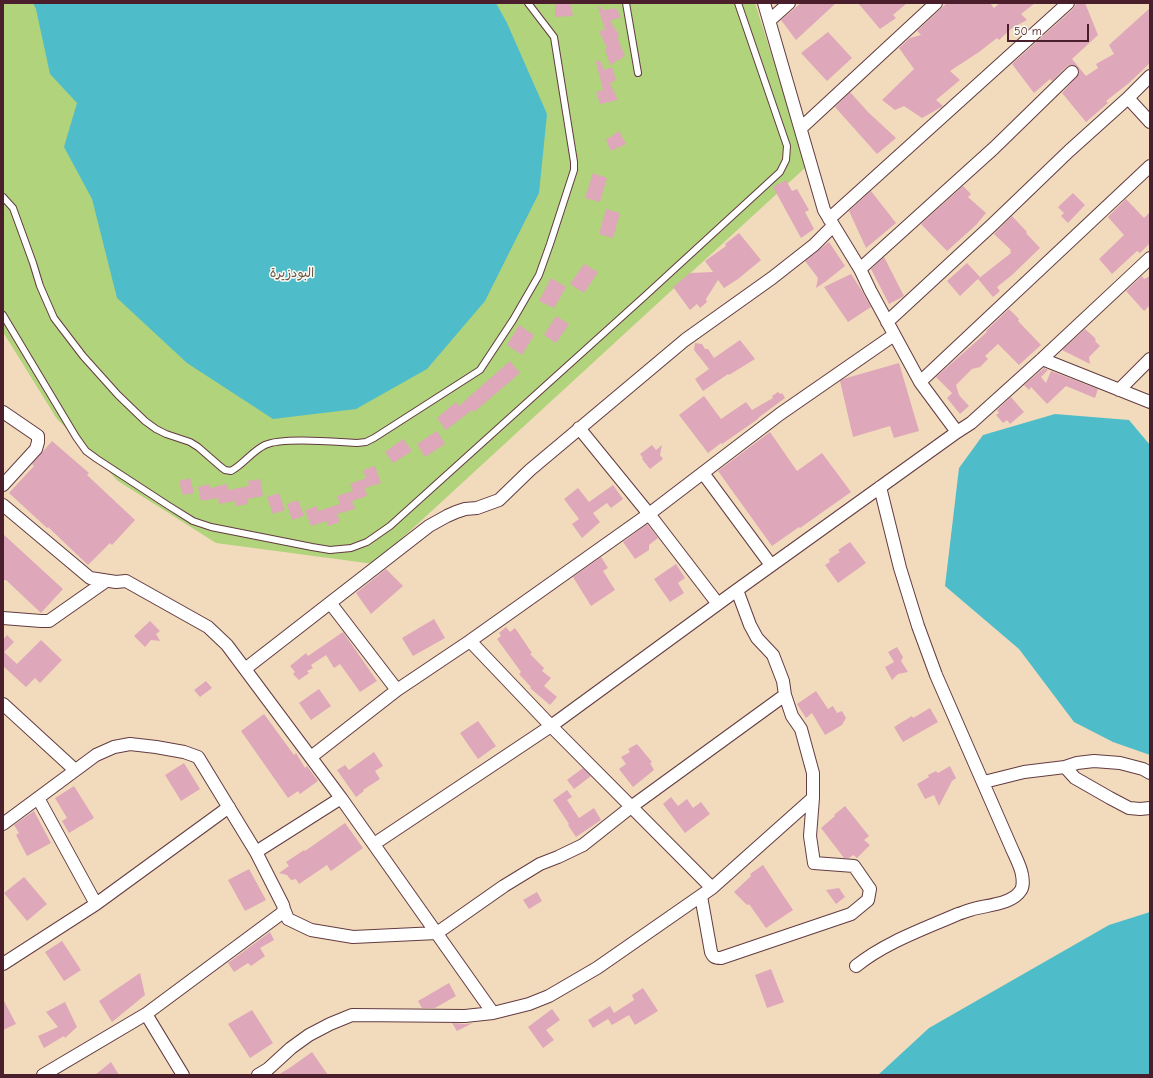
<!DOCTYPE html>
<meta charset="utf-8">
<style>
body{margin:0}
#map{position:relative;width:1153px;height:1078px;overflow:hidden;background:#f2dbbc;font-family:"Comic Neue",sans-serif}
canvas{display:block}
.frame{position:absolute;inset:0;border:4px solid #4a1f2b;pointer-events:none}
.scale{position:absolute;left:1007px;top:24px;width:82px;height:18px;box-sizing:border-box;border:2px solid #4a1f2b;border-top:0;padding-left:5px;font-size:12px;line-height:14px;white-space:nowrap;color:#4a1f2b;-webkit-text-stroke:3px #fdfcf7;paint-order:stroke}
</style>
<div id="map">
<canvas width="1153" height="1078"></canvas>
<div class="frame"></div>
<div class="scale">50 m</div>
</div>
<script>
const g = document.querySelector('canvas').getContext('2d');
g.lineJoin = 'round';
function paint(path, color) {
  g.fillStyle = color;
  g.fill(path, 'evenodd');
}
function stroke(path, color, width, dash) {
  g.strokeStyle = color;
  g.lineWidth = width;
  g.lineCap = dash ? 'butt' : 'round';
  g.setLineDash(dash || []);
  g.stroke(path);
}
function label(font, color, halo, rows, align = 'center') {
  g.font = font + ' "Comic Neue","Playpen Sans Arabic",sans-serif';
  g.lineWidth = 3;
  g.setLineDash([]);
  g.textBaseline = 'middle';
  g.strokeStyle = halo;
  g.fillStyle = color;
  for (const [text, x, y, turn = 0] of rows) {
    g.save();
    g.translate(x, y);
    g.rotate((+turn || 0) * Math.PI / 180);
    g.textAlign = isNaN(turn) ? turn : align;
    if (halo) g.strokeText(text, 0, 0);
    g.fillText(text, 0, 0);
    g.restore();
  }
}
paint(new Path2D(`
 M 3,3 L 755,3 L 807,166 L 374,564 L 216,543 L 118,481 L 57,419 L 3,332 Z`), '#b0d37c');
paint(new Path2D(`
 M 33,3 L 496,3 L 507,23 L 547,114 L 539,193 L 485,301 L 427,369 L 356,409 L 273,419 L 187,363 L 117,298 L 92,199 L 64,147 L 77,103 L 50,74 L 36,9 Z
 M 1055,414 L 1129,420 L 1150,445 L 1150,755 L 1113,742 L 1074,722 L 1019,649 L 945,586 L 959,468 L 983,435 Z
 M 1150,912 L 1150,1075 L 878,1075 L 929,1028 L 1109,925 Z`), '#4fbdc9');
paint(new Path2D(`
 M 555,3 L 570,3 L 573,16 L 555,17 Z
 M 801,3 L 836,3 L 796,40 L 781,20 Z
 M 858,3 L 907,3 L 893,15 L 896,18 L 880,29 Z
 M 947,3 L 990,3 L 994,8 L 1000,3 L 1035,3 L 1021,14 L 1027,20 L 1012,28 L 999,40 L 997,38 L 979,52 L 950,71 L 960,80 L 936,100 L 943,106 L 922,118 L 904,106 L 895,110 L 882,100 L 914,69 L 899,48 L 910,38 L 921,35 L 917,31 Z
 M 1077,3 L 1085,3 L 1098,35 L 1072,59 L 1086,76 L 1098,68 L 1096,64 L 1114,54 L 1109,45 L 1150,8 L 1150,63 L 1129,83 L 1106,101 L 1108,103 L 1086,122 L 1062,93 L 1079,74 L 1079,71 L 1077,67 L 1071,65 L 1067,66 L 1052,81 L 1050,79 L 1034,93 L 1012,64 L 1073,9 Z
 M 600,6 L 603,10 L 616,8 L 621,17 L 610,21 L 620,36 L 617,37 L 625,56 L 610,65 L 605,49 L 607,48 L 599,31 L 605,30 L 598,7 Z
 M 828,32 L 852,58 L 827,81 L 801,53 Z
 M 600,60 L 604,70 L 612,67 L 616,80 L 610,83 L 618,100 L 600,104 L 596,92 L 603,90 L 596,62 Z
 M 850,92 L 868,112 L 896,138 L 877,154 L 835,107 Z
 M 619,131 L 626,144 L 611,151 L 606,140 Z
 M 593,173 L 607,178 L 600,202 L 585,198 Z
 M 786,180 L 792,191 L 797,189 L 809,210 L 805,212 L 814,229 L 801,238 L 773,187 Z
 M 963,186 L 971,194 L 968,197 L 986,213 L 976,225 L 947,251 L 921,224 Z
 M 871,191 L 896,223 L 866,248 L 849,211 Z
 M 1073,193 L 1085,205 L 1068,223 L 1061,216 L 1064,213 L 1058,207 Z
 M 1126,199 L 1144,218 L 1150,212 L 1150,243 L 1140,253 L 1137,251 L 1112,274 L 1099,259 L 1124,235 L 1108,217 Z
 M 606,209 L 620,213 L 613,238 L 599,234 Z
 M 1012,216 L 1027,232 L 1026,233 L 1040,248 L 1012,275 L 997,287 L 1000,291 L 993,297 L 978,279 L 1011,253 L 1010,251 L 1011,250 L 994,234 Z
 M 739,233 L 761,260 L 738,279 L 724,288 L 718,280 L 706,299 L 707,302 L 700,308 L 697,304 L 690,310 L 673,287 L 690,273 L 713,272 L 705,261 L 726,246 L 725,244 Z
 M 829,242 L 845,266 L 825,282 L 816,288 L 818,278 L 805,261 Z
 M 884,257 L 904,296 L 889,304 L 871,269 Z
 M 967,263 L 980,277 L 960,296 L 947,281 Z
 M 584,264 L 598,272 L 584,293 L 570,284 Z
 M 851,274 L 862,291 L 871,307 L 848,322 L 824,287 Z
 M 1142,276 L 1144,279 L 1150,276 L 1150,305 L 1144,311 L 1126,291 Z
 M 551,278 L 566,287 L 554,308 L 539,301 Z
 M 1009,309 L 1019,319 L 1018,321 L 1041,345 L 1019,365 L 998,344 L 985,356 L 988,359 L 980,367 L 972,369 L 956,385 L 959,395 L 969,406 L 960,414 L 947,398 L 952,393 L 936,377 L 987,332 L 986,331 Z
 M 556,316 L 569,324 L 556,343 L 544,335 Z
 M 519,325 L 534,335 L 522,355 L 507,345 Z
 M 1085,329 L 1094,337 L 1096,340 L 1095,341 L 1100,346 L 1089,357 L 1090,364 L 1062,350 Z
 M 740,340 L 755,359 L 729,375 L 728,374 L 703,391 L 695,379 L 709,369 L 694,350 L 695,343 L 702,344 L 705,349 L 708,349 L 714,358 Z
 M 510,361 L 520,373 L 474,412 L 472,410 L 446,430 L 437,418 L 456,402 L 459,406 Z
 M 899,363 L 919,431 L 894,438 L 890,426 L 853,437 L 840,381 L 843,379 Z
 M 1044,368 L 1048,370 L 1041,377 L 1046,383 L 1051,371 L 1098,389 L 1095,398 L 1066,386 L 1047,404 L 1031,387 L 1029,390 L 1024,385 Z
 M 778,392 L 780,394 L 782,393 L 785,398 L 758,418 L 758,419 L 722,444 L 721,443 L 708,453 L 679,415 L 704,396 L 721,419 L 746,402 L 752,410 L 773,398 L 772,396 Z
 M 1011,397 L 1024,412 L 1010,424 L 1007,420 L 1003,423 L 996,415 L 999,413 L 997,410 Z
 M 437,431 L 445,444 L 425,457 L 417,444 Z
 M 770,432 L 797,471 L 822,453 L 851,492 L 800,528 L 799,527 L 772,546 L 718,471 Z
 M 403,439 L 412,451 L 393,463 L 385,452 Z
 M 52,441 L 89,473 L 87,475 L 135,520 L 112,545 L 110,543 L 88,565 L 48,527 L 47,528 L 9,493 L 34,466 L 32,464 Z
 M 652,445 L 656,450 L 662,445 L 660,455 L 663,459 L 650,469 L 642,459 L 643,458 L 640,454 Z
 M 375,466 L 381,483 L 365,488 L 367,496 L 352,501 L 355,509 L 337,514 L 340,522 L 328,526 L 327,521 L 311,526 L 305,510 L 317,506 L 318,511 L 340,504 L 337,496 L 353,491 L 350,484 L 366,478 L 363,470 Z
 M 190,478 L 194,493 L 183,495 L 179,481 Z
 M 260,479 L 263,496 L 247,499 L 248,504 L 236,506 L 235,501 L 219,504 L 218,498 L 201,501 L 198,487 L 209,484 L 210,488 L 227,484 L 228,490 L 249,486 L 248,481 Z
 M 613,485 L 623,499 L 611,508 L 607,503 L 593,513 L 600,522 L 582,538 L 572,524 L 579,519 L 564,499 L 578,488 L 589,502 Z
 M 279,493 L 285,510 L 273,514 L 267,497 Z
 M 298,500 L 304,516 L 292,520 L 287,504 Z
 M 647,524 L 658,538 L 649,545 L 649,550 L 635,559 L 623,542 Z
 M 3,534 L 63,589 L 41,613 L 6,580 L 3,580 Z
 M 850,542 L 866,563 L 838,583 L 825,565 L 830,562 L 829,559 L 840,552 L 838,550 Z
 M 601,557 L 608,568 L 603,571 L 615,590 L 591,606 L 573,577 Z
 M 676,564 L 685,578 L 678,583 L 684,593 L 670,602 L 654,579 Z
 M 386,569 L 403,586 L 371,614 L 356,593 Z
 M 434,619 L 445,638 L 413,656 L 402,638 Z
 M 150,621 L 160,631 L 156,634 L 160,641 L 151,640 L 145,647 L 134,636 Z
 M 506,627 L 510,632 L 515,628 L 532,653 L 530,654 L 544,668 L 542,671 L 551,678 L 544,686 L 557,697 L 550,705 L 530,688 L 531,687 L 519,674 L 521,672 L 497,639 L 501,636 L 499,633 Z
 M 343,632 L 377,681 L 360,692 L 340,664 L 334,668 L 326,655 L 311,665 L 313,668 L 307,671 L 309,673 L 299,680 L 293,674 L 295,672 L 290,666 L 306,653 L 308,656 Z
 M 7,635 L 14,642 L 4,652 L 17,664 L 41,640 L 62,660 L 40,683 L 35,678 L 26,687 L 3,666 L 3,640 Z
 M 897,647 L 903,657 L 901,661 L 908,672 L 898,674 L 892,680 L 885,667 L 894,662 L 888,652 Z
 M 206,681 L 212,688 L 200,697 L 194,690 Z
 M 319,689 L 331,706 L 311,720 L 299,703 Z
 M 816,691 L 828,709 L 833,706 L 837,713 L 842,711 L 846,718 L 842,725 L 825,735 L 812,713 L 806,718 L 797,704 Z
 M 930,708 L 938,722 L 903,742 L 894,727 L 912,716 L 913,718 Z
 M 264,714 L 294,755 L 296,753 L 305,768 L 307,766 L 318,781 L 300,794 L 298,791 L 288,798 L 241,731 Z
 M 478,721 L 496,746 L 478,759 L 460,733 Z
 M 637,744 L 652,762 L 650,763 L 654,770 L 633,787 L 619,769 L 626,764 L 621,757 L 630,752 L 628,749 Z
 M 374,752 L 383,766 L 375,771 L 380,779 L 363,790 L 364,791 L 356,797 L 337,770 L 345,765 L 349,770 Z
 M 184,763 L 200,789 L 181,801 L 165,775 Z
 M 950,766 L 956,778 L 952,781 L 939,806 L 934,795 L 925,799 L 917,784 L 929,777 L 928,775 L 936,771 L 938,773 Z
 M 583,768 L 591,776 L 574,789 L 567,780 Z
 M 74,786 L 94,818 L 69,833 L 62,821 L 67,818 L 55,798 Z
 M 567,790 L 572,797 L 567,800 L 579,818 L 594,808 L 601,820 L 576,837 L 568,825 L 569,824 L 553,800 Z
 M 671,797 L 678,806 L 687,799 L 693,808 L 701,802 L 710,814 L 685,833 L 663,804 Z
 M 845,806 L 869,836 L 864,840 L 870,845 L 857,858 L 853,855 L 849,858 L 844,858 L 821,828 L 835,816 L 834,815 Z
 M 34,811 L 51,843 L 27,856 L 16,835 L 19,833 L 14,825 Z
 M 345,823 L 363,848 L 331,871 L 327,865 L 299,884 L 296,879 L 291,880 L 287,875 L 279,873 L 289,866 L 286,862 L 304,850 L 305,851 Z
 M 763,865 L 793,910 L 766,928 L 749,904 L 747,905 L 734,892 L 751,876 L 750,874 Z
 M 249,869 L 266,900 L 245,911 L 228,880 Z
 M 24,877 L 47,904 L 27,921 L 4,893 Z
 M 839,888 L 845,897 L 836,904 L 826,890 Z
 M 537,892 L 542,901 L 529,909 L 523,900 Z
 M 270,932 L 274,940 L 260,948 L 265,956 L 251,966 L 248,963 L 234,972 L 228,963 Z
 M 62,941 L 81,970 L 64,981 L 45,952 Z
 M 771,969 L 784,1002 L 767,1008 L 755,975 Z
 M 140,973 L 145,995 L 112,1022 L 99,1001 Z
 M 449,983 L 456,996 L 435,1008 L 422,1008 L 418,1001 Z
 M 643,988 L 658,1011 L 635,1025 L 629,1015 L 612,1025 L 608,1019 L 593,1028 L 588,1020 L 610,1006 L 614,1013 L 634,1000 L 632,995 Z
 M 3,999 L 16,1024 L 3,1030 Z
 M 65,1002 L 77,1027 L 65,1038 L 64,1036 L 44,1048 L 38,1036 L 58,1027 L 46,1012 Z
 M 552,1009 L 560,1020 L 546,1030 L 554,1040 L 543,1048 L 528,1027 Z
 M 252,1010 L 273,1043 L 250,1058 L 228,1024 Z
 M 452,1023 L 465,1024 L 473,1023 L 457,1031 Z
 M 312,1052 L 328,1075 L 278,1075 L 291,1067 Z
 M 111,1062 L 119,1075 L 95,1075 Z`), '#dea7ba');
const lane = new Path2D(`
 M 626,3 L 638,73
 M 3,197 L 13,208 L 33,263 L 40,286 L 54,318 L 83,356 L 118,395 L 145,421 L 156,429 L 166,434 L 190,442 L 198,447 L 221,467 L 225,470 L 231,471 C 244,464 252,451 265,445 C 283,437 336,442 357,443 L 366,442 L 374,438 L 480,370 L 513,320 L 539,275 L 550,244 L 574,170 L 574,162 L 554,37 L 528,3
 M 3,315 L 76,437 L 86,451 L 97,459 L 169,506 L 193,521 L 211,527 L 312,547 L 330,550 L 351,548 L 367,542 L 390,526 L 646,295 L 780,172 L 786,160 L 787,146 L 738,3`);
const street = new Path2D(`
 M 764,3 L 824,210 L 860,269 L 870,290 L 920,382 L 957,432 L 971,423 L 1042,359 L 1150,258
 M 770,20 L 789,3
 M 1128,98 L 1150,122
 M 801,128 L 936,3
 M 829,219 L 1068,3
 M 860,269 L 994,148 L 1072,72
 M 887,322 L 991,226 L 1069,151 L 1128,98 L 1150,76
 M 1042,359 L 1150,402
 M 920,382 L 1150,166
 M 1119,390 L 1150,359
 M 3,412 L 38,436 L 38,442 L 36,449 L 3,485
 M 579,428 L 649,514 L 718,604
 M 703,473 L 771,565
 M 3,505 L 90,578 L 116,582 L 126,581 L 208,627 L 227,645 L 341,798 L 493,1013
 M 331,604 L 397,690
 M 3,618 L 41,621 L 49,621 L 106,581
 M 470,641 L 551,726 L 712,888
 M 245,669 L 429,526 L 447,516 L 456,512 L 465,509 L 477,508 L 499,500 L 530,470 L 685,340 L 772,278 L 814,245 L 833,226
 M 3,704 L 75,770
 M 311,757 L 397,690 L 470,641 L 649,514 L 780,414 L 894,335
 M 1065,767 L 1075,778 L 1110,798 L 1129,808 L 1140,809 L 1150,808
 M 984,782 L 1024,772 L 1065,767 L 1077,763 L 1094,761 L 1120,763 L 1143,769 L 1150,773
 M 38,798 L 96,904
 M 3,824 L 96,755 L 114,747 L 130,744 L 156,747 L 184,752 L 198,757 L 256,852 L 283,905 L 284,909 L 282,913 L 146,1014 L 43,1075
 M 374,844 L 551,726 L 737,590 L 957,432
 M 256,852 L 341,798
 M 701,896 L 711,952 C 713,957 715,958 721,958 L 851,914 L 868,900 L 870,889 L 854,866 L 814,863 L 810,836 L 813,798 L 813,773 L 801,729 L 792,716 L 785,695 L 783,681 L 773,655 L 757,638 L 750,625 L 737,590
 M 284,909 L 288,919 L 311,930 L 353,937 L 437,933 L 504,886 L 540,864 L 558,857 L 583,845 L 631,807 L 785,695
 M 3,964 L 96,904 L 229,807
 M 856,966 C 886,942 924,929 958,914 C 962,913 966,911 970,910 C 985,905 1012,905 1021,890 C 1023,887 1023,880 1022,875 C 1021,867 1016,858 1012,849 L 936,675 L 918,626 L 900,568 L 880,487
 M 146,1014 L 183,1075
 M 258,1075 L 268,1069 L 291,1048 L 309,1035 L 330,1024 L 352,1015 L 465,1016 L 493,1013 L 529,1004 L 549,996 L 597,968 L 712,888 L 813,798`);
stroke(lane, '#633b41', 8);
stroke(street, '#633b41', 14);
stroke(lane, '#fff', 6);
stroke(street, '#fff', 12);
label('13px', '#695543', '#fdfcf7', [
 ["البودزيرة",292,273]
]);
</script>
